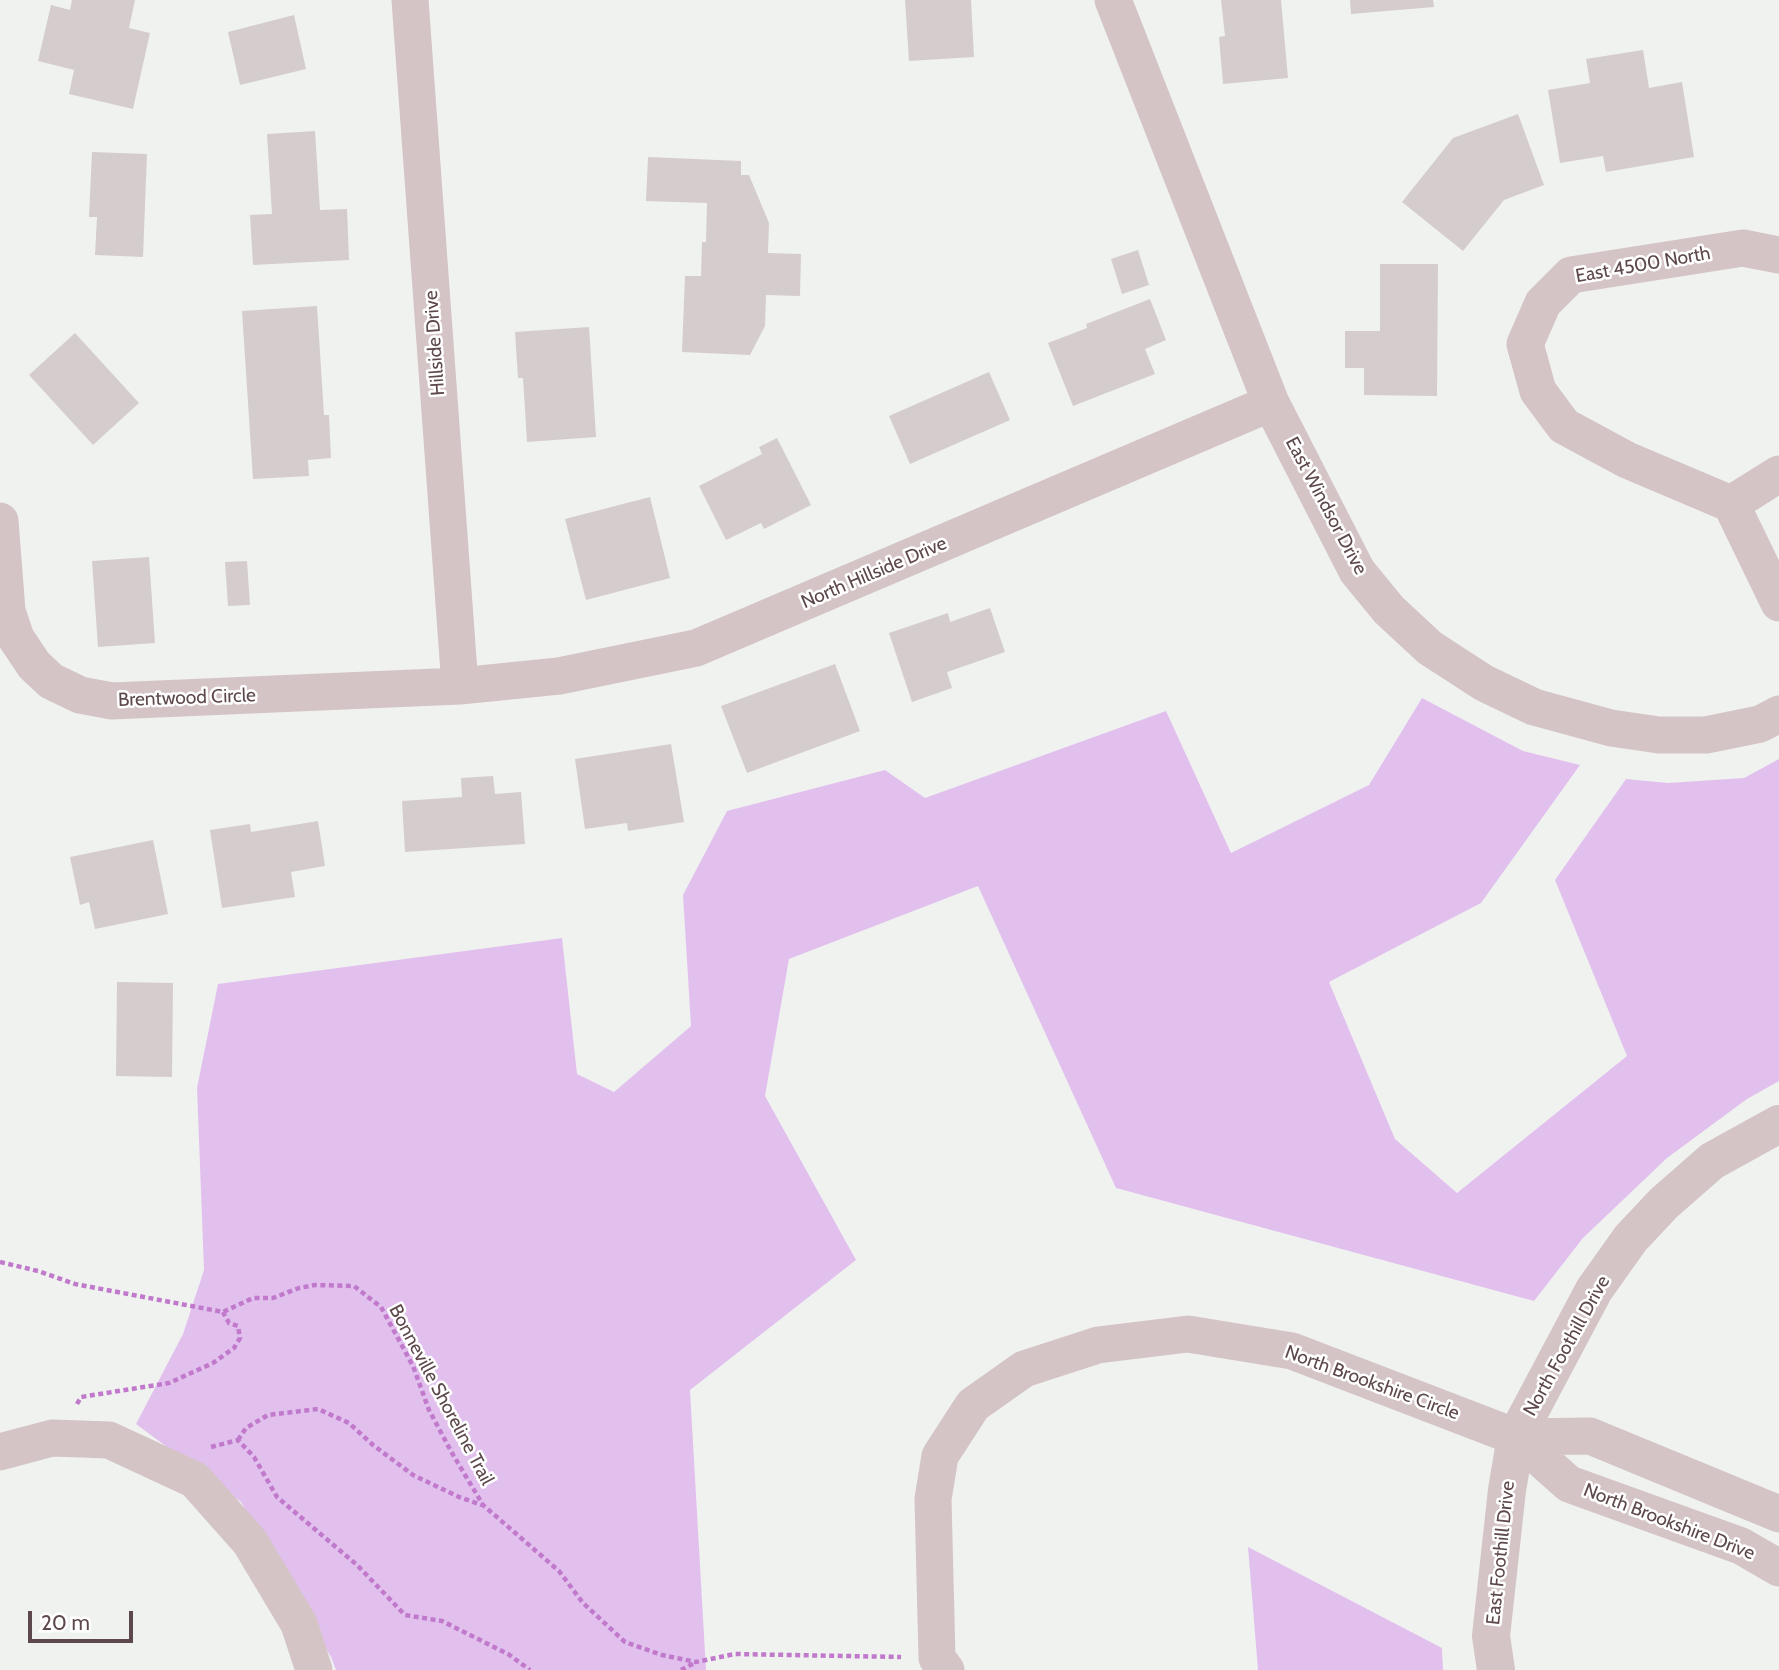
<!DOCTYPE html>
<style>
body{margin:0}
#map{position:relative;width:1779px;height:1670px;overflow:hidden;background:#f0f2f0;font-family:Cabin,sans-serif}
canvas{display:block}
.scale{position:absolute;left:28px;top:1611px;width:105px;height:32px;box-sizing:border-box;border:4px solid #5d484b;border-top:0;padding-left:9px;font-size:21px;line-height:24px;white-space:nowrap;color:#5d484b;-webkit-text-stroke:5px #fff;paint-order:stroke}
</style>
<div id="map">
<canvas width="1779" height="1670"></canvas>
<div class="scale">20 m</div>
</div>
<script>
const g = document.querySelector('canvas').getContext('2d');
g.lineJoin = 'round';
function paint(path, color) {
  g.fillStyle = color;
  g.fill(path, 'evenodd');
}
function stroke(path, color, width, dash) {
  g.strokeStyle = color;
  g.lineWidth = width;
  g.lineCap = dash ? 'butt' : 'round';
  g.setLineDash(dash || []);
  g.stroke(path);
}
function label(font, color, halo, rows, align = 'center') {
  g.font = font + ' Cabin,sans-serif';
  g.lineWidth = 5;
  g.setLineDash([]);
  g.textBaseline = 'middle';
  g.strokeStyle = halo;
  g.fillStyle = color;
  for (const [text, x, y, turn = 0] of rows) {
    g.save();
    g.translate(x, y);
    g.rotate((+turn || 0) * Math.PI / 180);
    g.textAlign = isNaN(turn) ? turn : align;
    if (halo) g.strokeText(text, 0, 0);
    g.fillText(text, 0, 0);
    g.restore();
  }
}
paint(new Path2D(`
 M 1422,698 L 1523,751 L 1580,765 L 1481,903 L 1329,982 L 1395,1139 L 1457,1193 L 1627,1056 L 1555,880 L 1626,779 L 1668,783 L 1744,778 L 1779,759 L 1779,1081 L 1747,1099 L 1667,1158 L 1583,1238 L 1534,1301 L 1116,1188 L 978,886 L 789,959 L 765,1096 L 856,1260 L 690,1390 L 706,1670 L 336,1670 L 331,1657 L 241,1502 L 136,1424 L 183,1334 L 204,1270 L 197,1088 L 218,984 L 562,938 L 577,1074 L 614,1092 L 691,1026 L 683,895 L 727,811 L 885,770 L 925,798 L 1166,711 L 1231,853 L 1369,785 Z
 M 1248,1547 L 1442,1648 L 1443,1670 L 1258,1670 Z`), '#e2c0ee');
paint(new Path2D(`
 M 72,0 L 135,0 L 129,28 L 150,33 L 133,109 L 69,94 L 74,70 L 38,61 L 51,5 L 70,10 Z
 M 905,0 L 971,0 L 974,57 L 909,61 Z
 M 1221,0 L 1281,0 L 1288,78 L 1223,84 L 1219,37 L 1225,36 Z
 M 1350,0 L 1433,0 L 1434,7 L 1351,14 Z
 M 294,15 L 306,69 L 240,85 L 228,32 Z
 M 1643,50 L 1649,88 L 1682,82 L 1694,157 L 1606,172 L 1603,156 L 1560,163 L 1548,90 L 1590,83 L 1586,59 Z
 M 1518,114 L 1544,185 L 1504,200 L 1463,251 L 1402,202 L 1453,138 Z
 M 315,131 L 320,210 L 347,209 L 349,260 L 253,265 L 250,215 L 272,214 L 267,134 Z
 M 92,152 L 147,154 L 143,257 L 95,255 L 97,217 L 89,217 Z
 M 648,157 L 741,161 L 741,175 L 749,175 L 769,223 L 768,253 L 801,254 L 800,296 L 766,295 L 765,326 L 750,355 L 682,352 L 685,276 L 701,276 L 702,242 L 706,242 L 707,203 L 646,201 Z
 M 1138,250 L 1149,285 L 1122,294 L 1111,259 Z
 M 1380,264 L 1438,264 L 1437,396 L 1364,395 L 1364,368 L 1345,368 L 1345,331 L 1380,331 Z
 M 1150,299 L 1166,340 L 1145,349 L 1155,374 L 1073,406 L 1048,343 L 1087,328 L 1086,324 Z
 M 317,306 L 324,415 L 329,415 L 331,458 L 308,460 L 309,476 L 253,479 L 242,311 Z
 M 589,327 L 596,437 L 527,442 L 523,378 L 518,378 L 515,332 Z
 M 75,333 L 139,403 L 93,445 L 29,375 Z
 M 989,372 L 1010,420 L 910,464 L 889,416 Z
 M 777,438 L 811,505 L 764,529 L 761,523 L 726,540 L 699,486 L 762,454 L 759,447 Z
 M 650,497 L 670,578 L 586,600 L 565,519 Z
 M 149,557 L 155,643 L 98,647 L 92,561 Z
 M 247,561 L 250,605 L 228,606 L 225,562 Z
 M 990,608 L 1005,652 L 947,672 L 952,688 L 912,702 L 889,633 L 948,613 L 950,622 Z
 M 835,664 L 860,731 L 747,773 L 721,706 Z
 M 671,744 L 684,822 L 628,831 L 627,823 L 585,829 L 575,759 Z
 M 493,776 L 495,794 L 521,792 L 525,844 L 405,852 L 402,801 L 462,797 L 461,778 Z
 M 318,821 L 325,866 L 291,872 L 295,897 L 222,908 L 210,830 L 250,824 L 251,832 Z
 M 153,840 L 168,914 L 95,929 L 89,902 L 80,905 L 70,857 Z
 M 117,982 L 173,983 L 172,1077 L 116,1076 Z`), '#d5ccce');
stroke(new Path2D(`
 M 0,1262 L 38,1271 L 75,1284 L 223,1312 L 253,1298 L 273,1298 L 299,1288 L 315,1285 L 354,1286 L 381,1307 L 413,1366 L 429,1410 L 452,1453 L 483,1505 L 559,1571 L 583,1603 L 625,1642 L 662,1655 L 696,1662 L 735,1654 L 901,1657
 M 77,1404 L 81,1397 L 169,1383 L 213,1363 L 234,1348 L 240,1338 L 238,1326 L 229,1323 L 223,1312
 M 238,1440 L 246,1428 L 268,1415 L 318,1409 L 349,1423 L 373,1445 L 413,1475 L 459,1497 L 482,1505
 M 211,1447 L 238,1440 L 254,1457 L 277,1497 L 357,1565 L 405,1615 L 442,1621 L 508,1654 L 530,1670
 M 681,1670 L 696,1662`), '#c079cb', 4.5, [5, 3.5]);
stroke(new Path2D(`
 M 410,0 L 460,686
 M 1113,0 L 1271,403 L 1357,571 L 1389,610 L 1430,648 L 1484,683 L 1534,707 L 1611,728 L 1659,735 L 1706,735 L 1760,724 L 1779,714
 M 1779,255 L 1743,248 L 1571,275 L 1543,303 L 1525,344 L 1538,391 L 1564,426 L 1627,460 L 1731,504 L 1779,603
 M 1731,504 L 1779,474
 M 0,521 L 7,611 L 16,638 L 34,665 L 51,681 L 80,695 L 112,701 L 460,686 L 559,676 L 696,648 L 1271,403
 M 1516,1437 L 1590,1436 L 1779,1514
 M 0,1452 L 52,1438 L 109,1440 L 195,1480 L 250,1542 L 299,1624 L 314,1670
 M 946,1670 L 937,1658 L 933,1499 L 940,1456 L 973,1405 L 1024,1369 L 1098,1345 L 1188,1334 L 1292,1351 L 1516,1437 L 1569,1484 L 1741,1546 L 1779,1568`), '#d4c4c6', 37);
stroke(new Path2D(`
 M 1496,1670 L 1491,1636 L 1507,1490 L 1516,1437 L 1594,1290 L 1631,1238 L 1664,1203 L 1712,1161 L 1779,1124`), '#d4c4c6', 38);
label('19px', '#5d484b', '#fff', [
 ["East 4500 North",1643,265,-10],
 ["Hillside Drive",435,343,-94],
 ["East Windsor Drive",1326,506,62],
 ["North Hillside Drive",874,573,-23],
 ["Brentwood Circle",187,698,-2],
 ["North Foothill Drive",1567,1346,-61],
 ["North Brookshire Circle",1372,1383,20],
 ["Bonneville Shoreline Trail",441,1395,62],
 ["North Brookshire Drive",1669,1522,21],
 ["East Foothill Drive",1501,1553,-84]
]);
</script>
